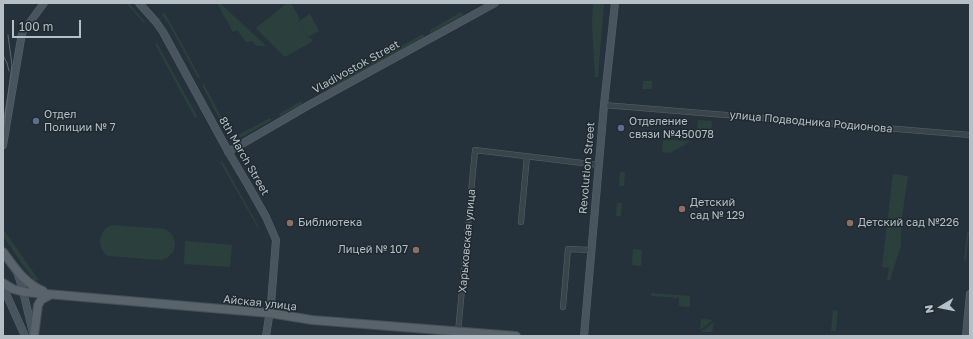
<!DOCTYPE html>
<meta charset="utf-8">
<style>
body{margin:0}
#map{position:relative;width:973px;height:339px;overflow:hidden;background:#26323b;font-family:"Golos Text",sans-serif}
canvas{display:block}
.frame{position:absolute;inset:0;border:4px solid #b6bfc6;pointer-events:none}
.north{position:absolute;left:921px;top:287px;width:40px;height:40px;-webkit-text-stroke:3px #1f2930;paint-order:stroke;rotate:260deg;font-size:11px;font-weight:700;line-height:16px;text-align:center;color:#b6bfc6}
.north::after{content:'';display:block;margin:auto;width:14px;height:18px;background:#b6bfc6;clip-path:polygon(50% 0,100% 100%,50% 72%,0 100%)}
.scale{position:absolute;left:12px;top:20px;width:69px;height:18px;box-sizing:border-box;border:2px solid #b6bfc6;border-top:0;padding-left:5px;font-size:12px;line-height:14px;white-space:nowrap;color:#b6bfc6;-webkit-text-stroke:3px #1f2930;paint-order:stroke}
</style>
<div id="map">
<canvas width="973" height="339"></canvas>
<div class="frame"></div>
<div class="north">N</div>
<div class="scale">100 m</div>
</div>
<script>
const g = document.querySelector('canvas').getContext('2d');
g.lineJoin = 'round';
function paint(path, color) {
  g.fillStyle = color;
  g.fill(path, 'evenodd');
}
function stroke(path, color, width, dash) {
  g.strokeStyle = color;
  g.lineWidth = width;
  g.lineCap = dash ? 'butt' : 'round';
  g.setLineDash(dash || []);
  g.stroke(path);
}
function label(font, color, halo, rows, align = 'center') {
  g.font = font + ' "Golos Text",sans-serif';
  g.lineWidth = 3;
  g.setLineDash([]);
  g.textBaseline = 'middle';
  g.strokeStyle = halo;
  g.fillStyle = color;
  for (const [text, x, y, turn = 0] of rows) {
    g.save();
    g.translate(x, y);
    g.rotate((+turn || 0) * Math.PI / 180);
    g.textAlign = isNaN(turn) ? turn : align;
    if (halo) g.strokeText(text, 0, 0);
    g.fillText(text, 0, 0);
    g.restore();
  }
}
paint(new Path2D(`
 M 126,3 L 129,3 L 145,22 L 144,23 Z
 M 217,3 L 221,4 L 266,46 L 257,46 L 252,41 L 246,42 L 237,30 L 233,32 Z
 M 287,3 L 291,3 L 300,19 L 298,20 L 308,38 L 310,37 L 313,41 L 285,57 L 256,28 Z
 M 593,3 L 604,3 L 598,77 L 595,77 L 592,23 Z
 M 164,12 L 171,24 L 200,77 L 198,78 L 170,26 L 162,14 Z
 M 461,12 L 463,15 L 431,33 L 430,30 Z
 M 310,14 L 319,31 L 308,37 L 299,21 Z
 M 423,34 L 425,37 L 328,90 L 326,87 Z
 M 157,43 L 197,116 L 195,118 L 155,44 Z
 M 643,81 L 652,81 L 652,89 L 642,89 Z
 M 204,84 L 228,130 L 226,132 L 202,85 Z
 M 301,101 L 302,104 L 280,116 L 279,114 Z
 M 270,118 L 272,120 L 240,138 L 238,135 Z
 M 698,120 L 712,121 L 711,133 L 697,132 Z
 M 664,140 L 691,141 L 670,153 L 662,152 L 663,141 Z
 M 222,161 L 259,227 L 258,228 L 220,162 Z
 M 620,172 L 625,172 L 624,186 L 619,186 Z
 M 893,174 L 908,176 L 901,224 L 901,245 L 890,280 L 887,280 L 889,268 L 882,267 Z
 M 617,203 L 622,203 L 621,216 L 616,216 Z
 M 112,225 L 165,229 L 171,233 L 173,236 L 175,243 L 174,251 L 167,258 L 161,260 L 109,256 C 95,250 99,229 112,225 Z
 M 3,229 L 39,280 L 34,281 L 3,236 Z
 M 967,232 L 969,232 L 966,261 L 964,260 Z
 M 185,241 L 232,245 L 230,267 L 184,264 Z
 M 633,249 L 642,250 L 641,266 L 632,265 Z
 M 652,293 L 690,296 L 690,307 L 679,306 L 679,298 L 651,296 Z
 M 833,310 L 838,311 L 836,331 L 831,331 Z
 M 701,319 L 713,320 L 700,330 Z
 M 714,322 L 712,332 L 701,332 Z`), '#2b403d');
const street = new Path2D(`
 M 604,105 L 970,135
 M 521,222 L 527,156
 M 563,307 L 568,249 L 591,250
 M 458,332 L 475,150 L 599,165`);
const secondary = new Path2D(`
 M 139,3 L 156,22 L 163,32 L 229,153 L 248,185 L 266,217 L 276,240 L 271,304 L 266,336
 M 3,145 L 22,33 L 44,3
 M 228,152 L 309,105 L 495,3
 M 17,272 L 22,287 L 33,333
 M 3,287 L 25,336
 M 584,336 L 604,105 L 615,3
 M 966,336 L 970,294`);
const primary = new Path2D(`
 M 3,252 C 15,268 24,283 43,291
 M 3,283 L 13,289 L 24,292 L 269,313 L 312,320 L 516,336
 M 34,336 L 38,305 L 41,300 L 50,295`);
stroke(street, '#586269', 6);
stroke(secondary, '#586269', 8);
stroke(primary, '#434d54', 10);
stroke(street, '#3a444b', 5);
stroke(secondary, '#48545e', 7);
stroke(primary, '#58636b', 8);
stroke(new Path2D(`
 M 3,55 L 7,63 L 9,71
 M 3,133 L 12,65 L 8,35`), '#5c6872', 1);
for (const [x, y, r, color] of [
 [36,121,4,"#5c6f8a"],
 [621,128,4,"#5c6f8a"],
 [682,209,4,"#8d6e63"],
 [290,223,4,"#8d6e63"],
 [850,223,4,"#8d6e63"],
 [416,250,4,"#8d6e63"]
]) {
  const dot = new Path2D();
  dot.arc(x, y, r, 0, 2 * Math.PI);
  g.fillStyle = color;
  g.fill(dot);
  stroke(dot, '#1f2930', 1.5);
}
label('11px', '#b6bfc6', '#1f2930', [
 ["Vladivostok Street",356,67,-29],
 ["улица Подводника Родионова",811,122,5],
 ["8th March Street",244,156,60],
 ["Revolution Street",587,168,-85],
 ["Харьковская улица",467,241,-85],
 ["Айская улица",260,303,6]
]);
label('11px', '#b6bfc6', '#1f2930', [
 ["Отдел",44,115],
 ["Полиции № 7",44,128],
 ["Отделение",629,122],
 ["связи №450078",629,135],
 ["Детский",690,203],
 ["сад № 129",690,216],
 ["Библиотека",298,223],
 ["Детский сад №226",858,223],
 ["Лицей № 107",408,250,"right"]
], 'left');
</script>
